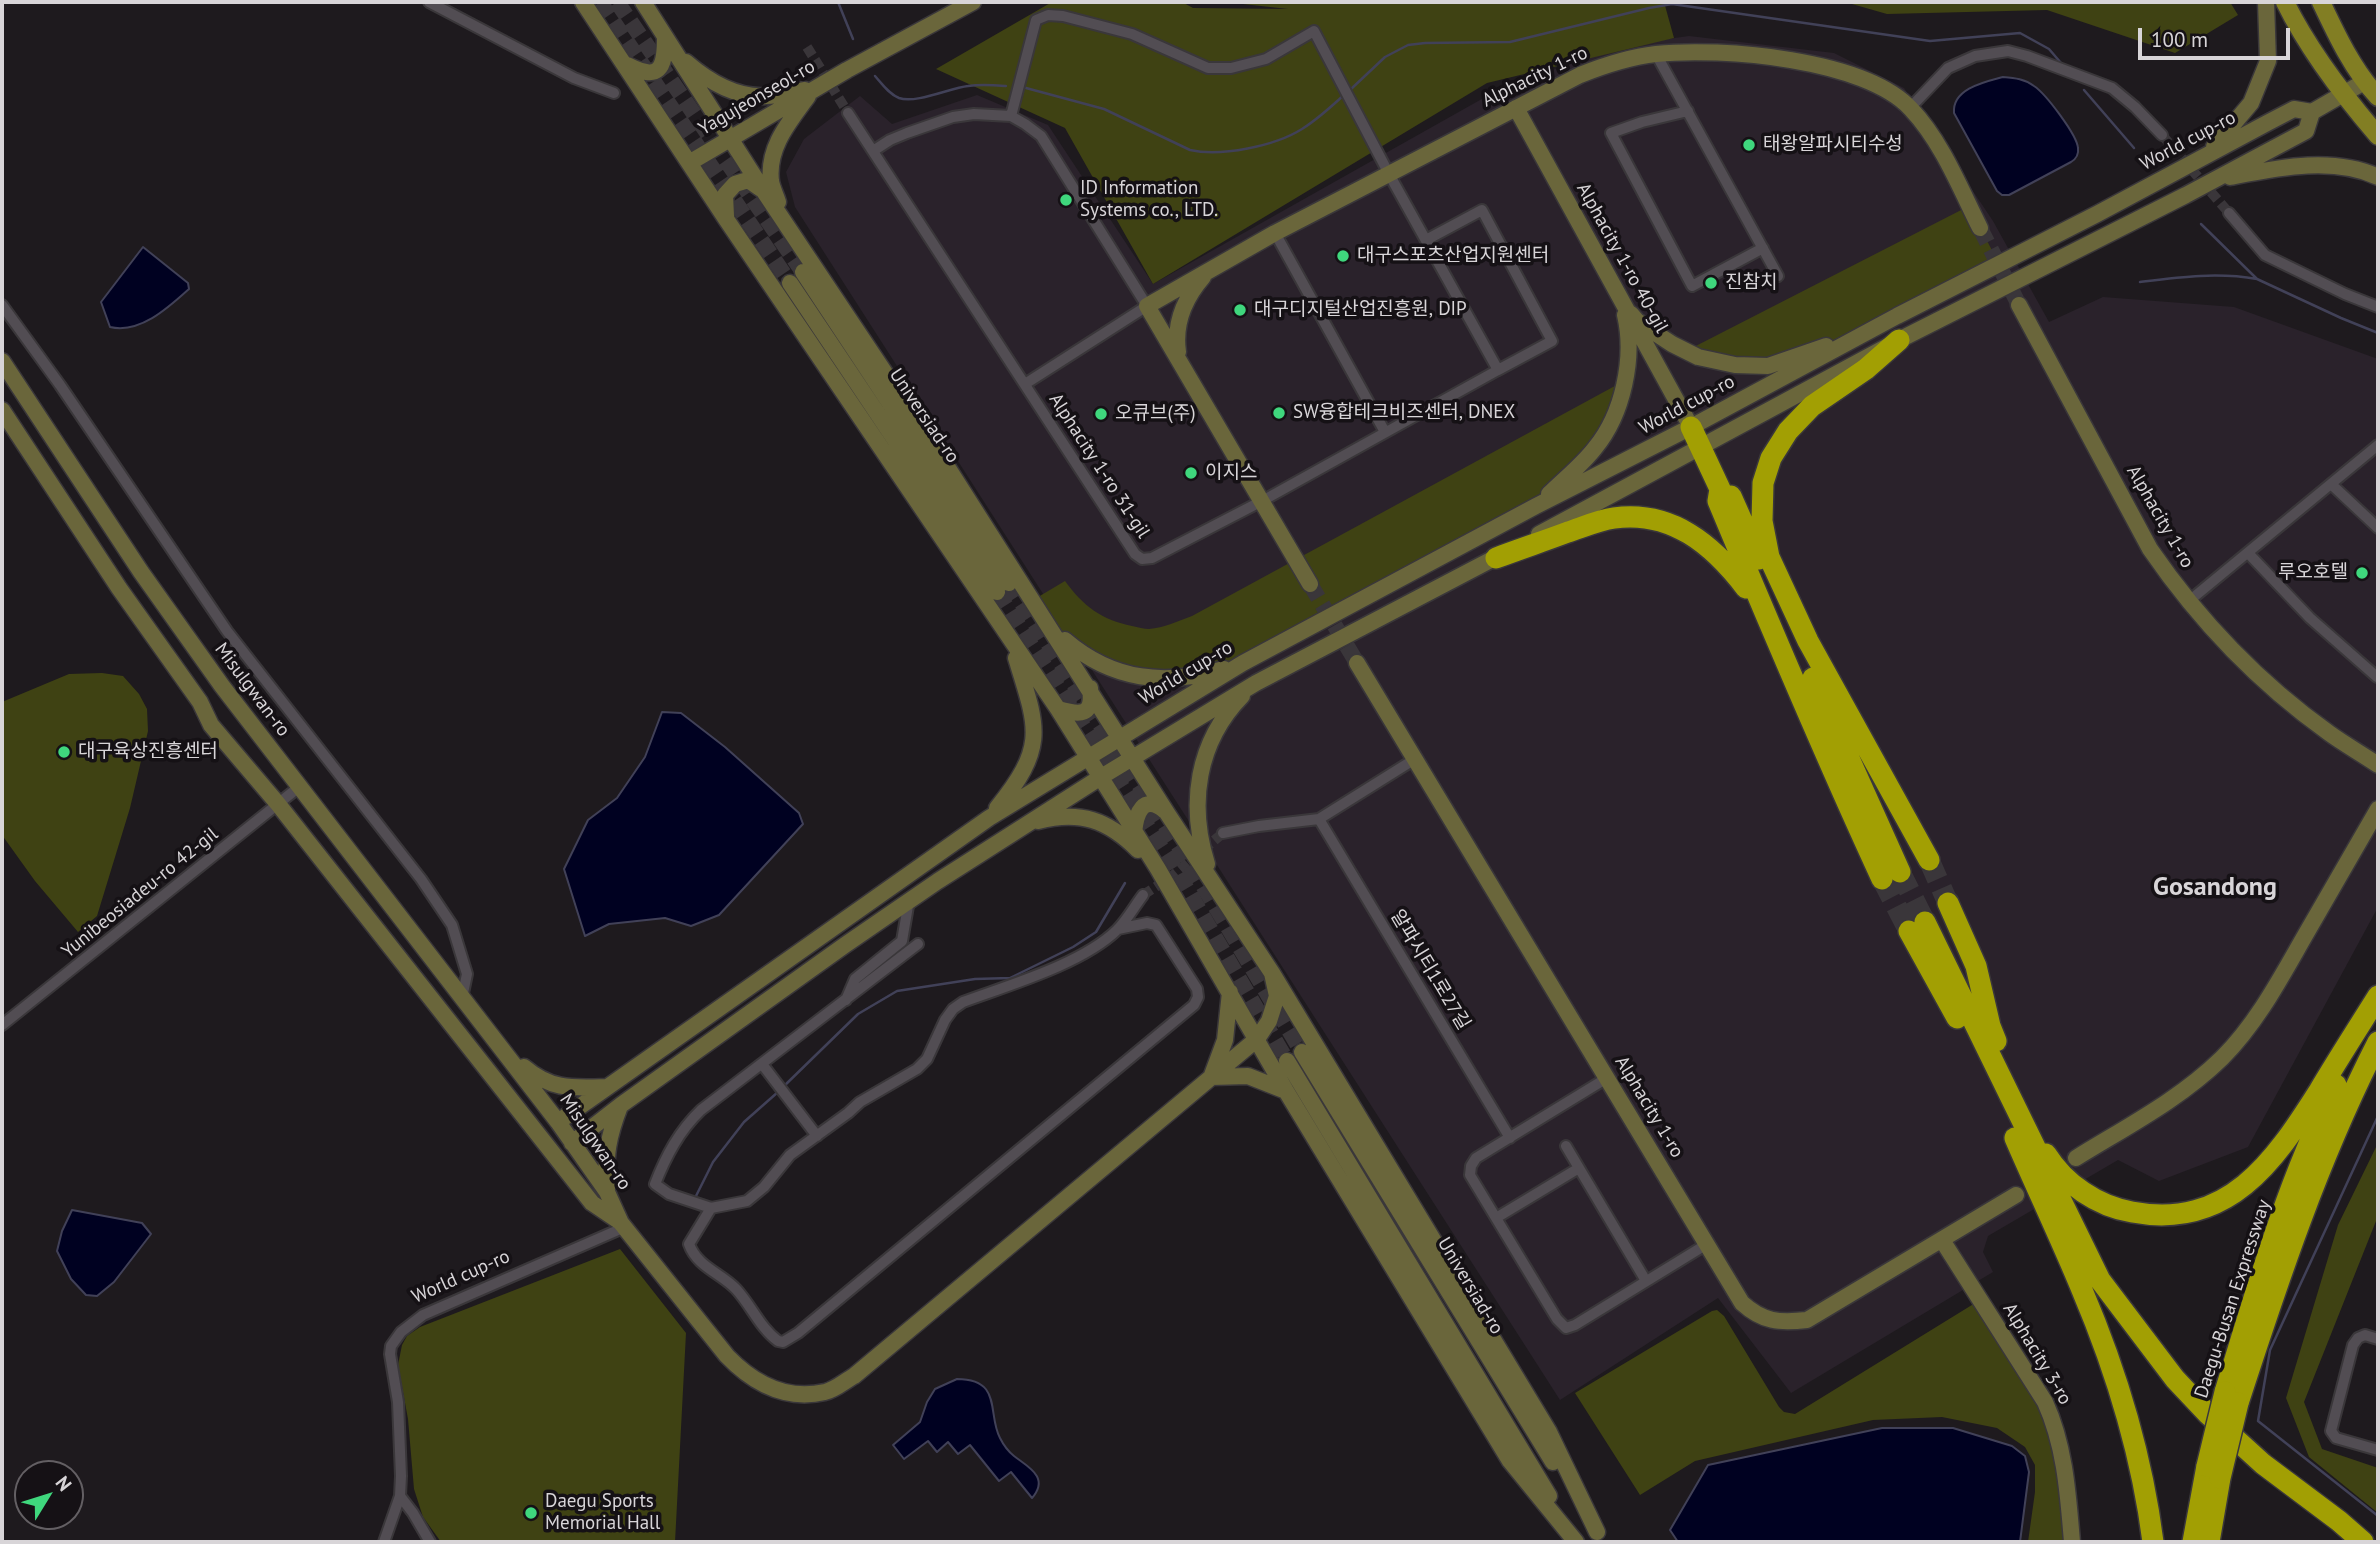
<!DOCTYPE html>
<meta charset="utf-8">
<style>
body{margin:0}
#map{position:relative;width:2380px;height:1544px;overflow:hidden;background:#1e1a1e;font-family:"PT Sans",sans-serif}
canvas{display:block}
.frame{position:absolute;inset:0;border:4px solid #d8d5d8;pointer-events:none}
.north{position:absolute;left:14px;top:1460px;width:70px;height:70px;box-sizing:border-box;background:#151115;border:2px solid #635f63;border-radius:50%;rotate:52deg;font-size:19px;font-weight:700;line-height:28px;text-align:center;color:#d8d5d8}
.north::after{content:'';display:block;margin:auto;width:24px;height:32px;background:#3fd77d;clip-path:polygon(50% 0,100% 100%,50% 72%,0 100%)}
.scale{position:absolute;left:2138px;top:28px;width:152px;height:32px;box-sizing:border-box;border:4px solid #d8d5d8;border-top:0;padding-left:9px;font-size:21px;line-height:24px;white-space:nowrap;color:#d8d5d8;-webkit-text-stroke:5px #151115;paint-order:stroke}
</style>
<div id="map">
<canvas width="2380" height="1544"></canvas>
<div class="frame"></div>
<div class="north">N</div>
<div class="scale">100 m</div>
</div>
<script>
const g = document.querySelector('canvas').getContext('2d');
g.lineJoin = 'round';
function paint(path, color) {
  g.fillStyle = color;
  g.fill(path, 'evenodd');
}
function stroke(path, color, width, dash) {
  g.strokeStyle = color;
  g.lineWidth = width;
  g.lineCap = dash ? 'butt' : 'round';
  g.setLineDash(dash || []);
  g.stroke(path);
}
function label(font, color, halo, rows, align = 'center') {
  g.font = font + ' "PT Sans","Noto Sans KR",sans-serif';
  g.lineWidth = 7;
  g.setLineDash([]);
  g.textBaseline = 'middle';
  g.strokeStyle = halo;
  g.fillStyle = color;
  for (const [text, x, y, turn = 0] of rows) {
    g.save();
    g.translate(x, y);
    g.rotate((+turn || 0) * Math.PI / 180);
    g.textAlign = isNaN(turn) ? turn : align;
    if (halo) g.strokeText(text, 0, 0);
    g.fillText(text, 0, 0);
    g.restore();
  }
}
paint(new Path2D(`
 M 1689,36 L 1834,53 L 1904,88 L 1993,221 L 2049,322 L 2103,297 L 2234,307 L 2378,359 L 2378,907 L 2248,1147 L 2159,1181 L 2118,1160 L 1988,1236 L 1983,1252 L 1993,1272 L 1791,1393 L 1718,1298 L 1560,1400 L 795,207 L 786,172 L 804,139 L 860,96 L 892,124 L 977,95 L 1048,125 L 1153,284 L 1496,91 L 1617,46 Z`), '#2a222b');
paint(new Path2D(`
 M 1052,2 L 1182,2 L 1193,8 L 1288,9 L 1225,2 L 1664,2 L 1674,38 L 1487,83 L 1153,284 L 1065,128 L 936,69 Z
 M 1845,2 L 2230,2 L 2238,15 L 2175,53 L 2047,10 L 1887,14 Z
 M 1969,206 L 1999,264 L 1872,330 L 1768,366 L 1686,351 Z
 M 1624,381 L 1613,420 L 1547,496 L 1243,663 L 1147,678 L 1061,637 L 1033,600 L 1065,581 C 1083,606 1102,620 1132,626 C 1138,627 1144,629 1149,629 C 1164,628 1178,621 1192,616 Z
 M 102,673 L 123,676 L 139,694 L 147,709 L 148,731 L 130,808 L 97,916 L 78,932 L 35,881 L 2,835 L 2,702 L 69,674 Z
 M 2378,1143 L 2378,1216 L 2304,1402 L 2322,1449 L 2378,1468 L 2378,1513 L 2309,1457 L 2286,1398 L 2338,1225 Z
 M 620,1249 L 686,1333 L 675,1542 L 441,1542 L 423,1517 L 414,1489 L 408,1419 L 398,1365 L 402,1345 L 407,1336 L 420,1327 Z
 M 1980,1300 L 2045,1402 L 2072,1542 L 2028,1542 L 2035,1492 L 2035,1465 L 2025,1447 L 1997,1428 L 1942,1417 L 1873,1420 L 1695,1461 L 1640,1495 L 1575,1393 L 1712,1311 L 1717,1310 L 1724,1316 L 1779,1407 L 1784,1412 L 1795,1414 Z`), '#3f4213');
const water = new Path2D(`
 M 2003,77 C 2015,78 2025,79 2034,86 C 2046,94 2077,135 2078,148 C 2079,155 2076,159 2071,162 L 2009,195 L 2002,195 L 1997,191 L 1954,113 C 1952,89 1984,82 2003,77 Z
 M 143,247 L 188,283 L 189,289 C 168,308 140,334 110,327 L 101,302 Z
 M 662,712 L 681,713 L 725,747 L 799,813 L 803,824 L 719,915 L 691,926 L 665,918 L 609,924 L 585,936 L 564,869 L 588,820 L 617,798 L 645,757 Z
 M 72,1210 L 142,1223 L 151,1234 L 114,1282 L 97,1296 L 86,1295 L 71,1279 L 57,1251 L 62,1231 Z
 M 957,1379 C 1003,1379 987,1414 1000,1438 C 1003,1444 1009,1452 1014,1456 C 1028,1467 1050,1477 1032,1498 L 1011,1472 L 999,1481 L 970,1445 L 958,1454 L 948,1442 L 937,1452 L 928,1441 L 904,1459 L 893,1445 L 920,1422 L 927,1402 L 935,1389 Z
 M 1882,1428 L 1953,1428 L 2012,1446 L 2025,1456 L 2029,1472 L 2020,1542 L 1678,1542 L 1670,1530 L 1708,1465 Z`);
paint(water, '#000121');
stroke(water, '#414158', 2);
stroke(new Path2D(`
 M 838,2 L 853,39
 M 875,76 C 882,84 889,94 899,98 C 916,104 950,88 968,86 C 981,84 993,85 1006,86
 M 1026,88 L 1104,109 L 1190,150 C 1221,157 1275,146 1302,129 C 1318,119 1331,107 1345,94
 M 1350,90 L 1385,57 L 1408,45 L 1425,43 L 1510,42 L 1649,8 L 1672,4 L 1930,41 L 2020,33 L 2049,49 L 2061,63
 M 2084,90 L 2134,148
 M 2201,224 L 2257,279 L 2341,318 L 2378,333
 M 2140,282 C 2180,277 2217,272 2257,279
 M 782,1088 L 858,1014 L 897,991 L 975,979 L 1010,978 L 1073,947 L 1096,932 L 1125,883
 M 2378,1116 L 2270,1350 L 2258,1421 L 2378,1516
 M 696,1196 L 713,1162 L 744,1122 L 778,1092`), '#414158', 2.5);
stroke(new Path2D(`
 M 807,47 L 848,113
 M 2162,135 L 2229,213
 M 1143,895 L 1171,877 L 1223,833`), '#3a363a', 10, [10, 5]);
stroke(new Path2D(`
 M 600,2 L 790,283
 M 617,2 L 803,272
 M 1980,228 L 2019,305
 M 1009,583 L 1191,865 L 1302,1052
 M 1310,584 L 1357,663
 M 997,592 L 1178,874 L 1287,1061`), '#3a363a', 16, [16, 8]);
stroke(new Path2D(`
 M 1929,860 L 1948,903
 M 1900,872 L 1925,922
 M 1882,879 L 1909,931`), '#3a363a', 21, [21, 10]);
const street = new Path2D(`
 M 429,2 L 574,78 L 614,93
 M 1656,54 L 1778,276
 M 1910,108 L 1948,68 L 1975,56 L 2008,51 L 2027,56 L 2112,88 L 2135,107 L 2162,135
 M 1688,111 L 1642,122 L 1611,133 L 1692,286 L 1763,248
 M 848,113 L 1135,554 L 1142,559 L 1152,558 L 1262,501 L 1498,370 L 1389,174 L 1314,31 L 1266,59 L 1231,68 L 1208,68 L 1132,34 L 1063,16 L 1048,15 L 1036,20 L 1011,116
 M 873,151 L 890,140 L 907,133 L 953,117 L 974,114 L 1011,116 L 1025,124 L 1041,136 L 1147,306 L 1025,384
 M 2229,213 L 2265,255 L 2345,294 L 2378,307
 M 1275,233 L 1385,432
 M 1426,240 L 1482,210 L 1552,341 L 1498,370
 M 2,305 L 60,385 L 227,631 L 421,879 L 452,925 L 467,974 L 462,998
 M 2331,484 L 2378,528
 M 2248,553 L 2310,618 L 2377,677 L 2378,676
 M 2189,601 L 2378,445
 M 1319,819 L 1510,1138
 M 1223,833 L 1259,826 L 1319,819 L 1415,759
 M 1118,929 L 1147,923 L 1156,925 L 1197,989 L 1198,997 L 1194,1005 L 798,1333 L 783,1342 L 778,1341 C 760,1328 751,1305 736,1289 C 721,1273 697,1267 689,1244 L 711,1208 L 747,1201 L 764,1187 L 790,1155 L 848,1113 L 860,1102 L 917,1069 L 927,1059 L 945,1020 L 953,1009 L 963,1002 C 1009,985 1082,964 1117,930 C 1127,920 1134,907 1143,895
 M 846,1000 L 855,979 L 902,941 L 908,906 L 912,900
 M 2,1025 L 299,787
 M 762,1064 L 817,1136
 M 1607,1078 L 1476,1158 L 1471,1166 L 1470,1175 L 1557,1319 L 1566,1328 L 1575,1325 L 1707,1244
 M 1566,1146 L 1579,1168
 M 711,1208 L 669,1194 L 655,1184 C 666,1156 679,1131 701,1110 L 918,944
 M 1496,1218 L 1579,1168 L 1646,1281
 M 2378,1339 L 2365,1335 L 2358,1338 L 2353,1345 L 2331,1431 L 2336,1438 L 2378,1450
 M 400,1496 L 413,1513 L 430,1542
 M 384,1542 L 400,1496 L 401,1476 L 398,1402 L 390,1354 L 391,1346 L 401,1332 L 423,1315 L 625,1227`);
const secondary = new Path2D(`
 M 583,2 L 726,219 L 1058,709 L 1158,869 L 1286,1091 L 1510,1461 L 1576,1542
 M 643,2 L 763,190 L 941,457 L 1167,813 L 1272,973 L 1549,1432 L 1597,1532
 M 686,62 C 708,81 736,98 766,96 C 779,96 792,92 805,90
 M 627,65 C 659,81 665,70 665,37
 M 1516,108 L 1691,427
 M 2214,147 L 2251,103 L 2268,61 L 2266,2
 M 689,163 L 847,70 L 973,2
 M 2230,177 C 2277,168 2333,156 2378,177
 M 778,202 C 776,195 772,188 771,181 C 767,147 790,121 808,96
 M 726,216 L 725,195 L 735,184 L 748,180 L 761,189
 M 803,272 L 1009,583
 M 790,283 L 997,592
 M 2019,305 L 2150,549 C 2198,619 2259,683 2329,733 C 2344,744 2362,754 2378,765
 M 1631,314 L 1637,321 L 1672,344 L 1698,357 L 1735,365 L 1768,366 L 1826,346
 M 1178,352 C 1174,324 1184,299 1203,277
 M 2,361 L 141,572 L 222,686 L 558,1122 L 607,1192 L 621,1223 L 727,1356 C 753,1383 786,1401 825,1392 C 835,1390 845,1381 854,1376 L 1257,1039 L 1269,1021 L 1277,996 L 1272,973
 M 2,410 L 119,588 L 200,702 L 211,725 L 278,804 L 592,1203 L 620,1222
 M 1549,494 C 1564,479 1582,465 1595,448 C 1623,414 1635,358 1625,315
 M 1539,534 L 1899,340 L 2186,195 L 2306,131 L 2312,112
 M 1310,584 L 1147,306 L 1275,233 L 1580,75 C 1605,65 1629,57 1656,54 C 1722,47 1865,59 1911,109 C 1942,142 1960,188 1980,228
 M 1065,640 C 1113,681 1165,686 1224,669
 M 1357,663 L 1742,1303 C 1763,1322 1779,1323 1807,1320 L 2016,1195
 M 1058,709 C 1080,715 1094,717 1090,688
 M 997,808 C 1047,746 1038,729 1016,658
 M 1038,821 C 1080,810 1108,820 1138,850
 M 1134,833 C 1136,813 1143,793 1165,811
 M 1207,864 C 1188,804 1197,742 1242,696
 M 1302,1052 L 1553,1462
 M 1287,1061 L 1549,1496
 M 524,1067 C 551,1090 572,1088 606,1087
 M 1212,1075 L 1225,1040 L 1230,992
 M 1211,1077 L 1248,1076 L 1286,1091
 M 558,1122 L 989,818 L 1243,663 L 1536,506 L 1691,427 L 1897,316 L 2097,214 L 2269,122 L 2294,109 L 2312,112 L 2364,82
 M 572,1143 L 621,1105 L 845,945 L 938,881 L 1101,777 L 1256,683 L 1504,553
 M 2076,1158 C 2126,1127 2179,1100 2222,1058 C 2256,1024 2279,981 2303,939 C 2328,896 2353,853 2378,809
 M 607,1189 C 605,1155 608,1137 620,1106
 M 1942,1240 L 2045,1402 C 2065,1446 2068,1494 2072,1542`);
const primary = new Path2D(`
 M 2285,2 C 2309,51 2343,95 2378,136
 M 2321,2 C 2337,36 2353,70 2378,97`);
const highway = new Path2D(`
 M 1899,340 L 1866,369 L 1812,406 L 1788,431 L 1771,458 L 1763,483 L 1762,521 L 1769,557 L 1808,641 L 1929,860
 M 1691,427 L 1720,489 L 1718,501 C 1771,628 1824,754 1882,879
 M 1731,496 L 1759,559
 M 1496,558 C 1520,549 1544,541 1568,532 C 1583,527 1599,520 1614,518 C 1672,510 1713,545 1746,588
 M 1813,678 L 1900,872
 M 1948,903 L 1976,966 L 1990,1026 L 1996,1041
 M 1925,922 L 2100,1280 L 2175,1379 L 2208,1414 L 2263,1464 L 2339,1521 L 2363,1542
 M 1909,931 L 1957,1018
 M 2015,1138 C 2037,1189 2061,1239 2082,1290 C 2116,1370 2142,1456 2153,1542
 M 2046,1154 C 2065,1184 2097,1206 2132,1212 C 2228,1230 2274,1162 2319,1091 C 2338,1059 2358,1028 2378,996
 M 2225,1392 C 2257,1288 2287,1183 2336,1085
 M 2238,1403 C 2278,1280 2319,1157 2378,1042
 M 2193,1542 L 2207,1466
 M 2209,1542 L 2220,1478`);
stroke(street, '#3a373a', 14);
stroke(secondary, '#3a373a', 19);
stroke(primary, '#3a373a', 21);
stroke(highway, '#3a373a', 24);
stroke(street, '#524d53', 10);
stroke(secondary, '#6a663b', 16);
stroke(primary, '#827e23', 18);
stroke(highway, '#a29f03', 21);
const highwayBridge = new Path2D(`
 M 2207,1466 L 2225,1392
 M 2220,1478 L 2238,1403`);
stroke(highwayBridge, '#3a373a', 24, []);
stroke(highwayBridge, '#a29f03', 21);
for (const [x, y, r, color] of [
 [1749,145,7,"#3fd77d"],
 [1066,200,7,"#3fd77d"],
 [1343,256,7,"#3fd77d"],
 [1711,283,7,"#3fd77d"],
 [1240,310,7,"#3fd77d"],
 [1279,413,7,"#3fd77d"],
 [1101,414,7,"#3fd77d"],
 [1191,473,7,"#3fd77d"],
 [2362,573,7,"#3fd77d"],
 [64,752,7,"#3fd77d"],
 [531,1513,7,"#3fd77d"]
]) {
  const dot = new Path2D();
  dot.arc(x, y, r, 0, 2 * Math.PI);
  g.fillStyle = color;
  g.fill(dot);
  stroke(dot, '#151115', 2.5);
}
label('19px', '#d8d5d8', '#151115', [
 ["Alphacity 1-ro",1535,77,-26],
 ["Yagujeonseol-ro",757,98,-30],
 ["World cup-ro",2188,141,-28],
 ["Alphacity 1-ro 40-gil",1622,258,61],
 ["World cup-ro",1687,405,-28],
 ["Universiad-ro",924,416,56],
 ["Alphacity 1-ro 31-gil",1099,466,57],
 ["Alphacity 1-ro",2160,517,60],
 ["World cup-ro",1186,673,-31],
 ["Misulgwan-ro",252,690,53],
 ["Yunibeosiadeu-ro 42-gil",140,893,-39],
 ["알파시티1로27길",1430,970,59],
 ["Alphacity 1-ro",1649,1107,59],
 ["Misulgwan-ro",595,1142,56],
 ["World cup-ro",461,1277,-24],
 ["Universiad-ro",1470,1286,59],
 ["Daegu-Busan Expressway",2233,1299,-72],
 ["Alphacity 3-ro",2037,1354,59]
]);
label('19px', '#d8d5d8', '#151115', [
 ["태왕알파시티수성",1763,145],
 ["ID Information",1080,189],
 ["Systems co., LTD.",1080,211],
 ["대구스포츠산업지원센터",1357,256],
 ["진참치",1725,283],
 ["대구디지털산업진흥원, DIP",1254,310],
 ["SW융합테크비즈센터, DNEX",1293,413],
 ["오큐브(주)",1115,414],
 ["이지스",1205,473],
 ["루오호텔",2348,573,"right"],
 ["대구육상진흥센터",78,752],
 ["Daegu Sports",545,1502],
 ["Memorial Hall",545,1524]
], 'left');
label('bold 26px', '#d8d5d8', '#151115', [
 ["Gosandong",2215,888]
]);
</script>
